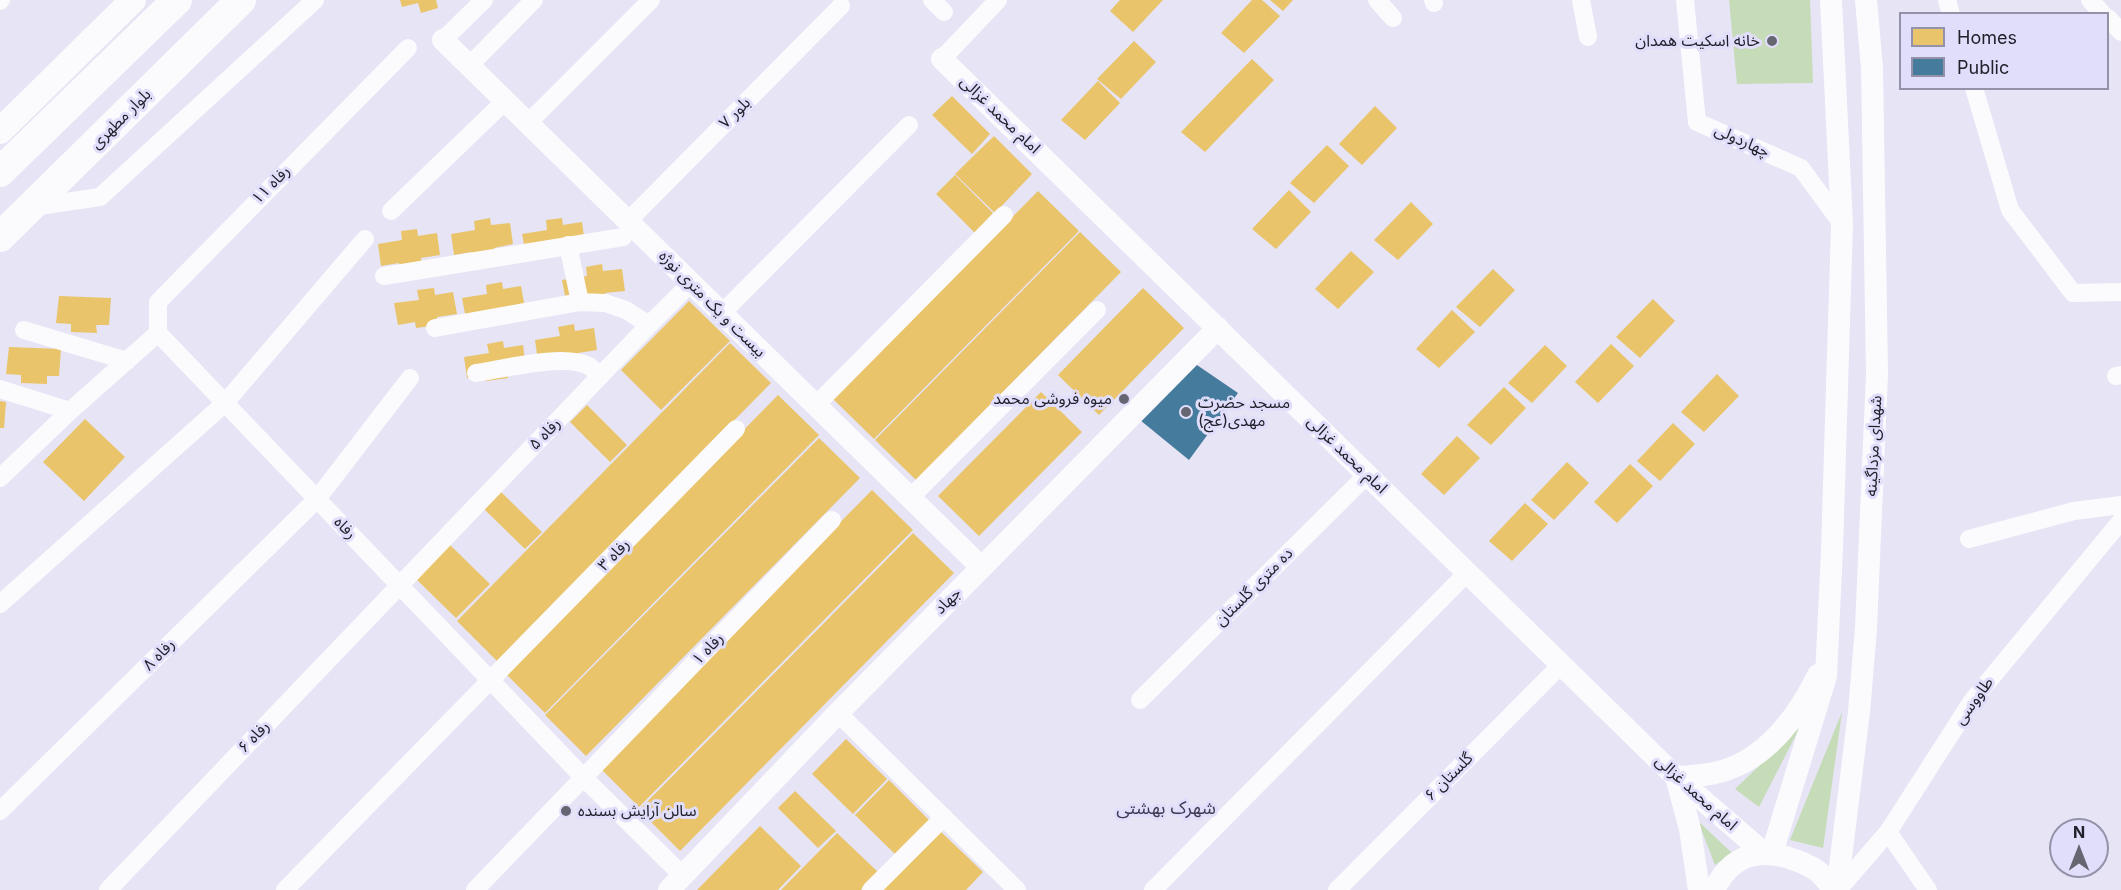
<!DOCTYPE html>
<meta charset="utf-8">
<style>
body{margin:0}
#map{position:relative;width:2121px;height:890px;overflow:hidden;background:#e6e4f5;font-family:Inter,sans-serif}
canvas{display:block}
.legend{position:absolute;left:1899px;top:12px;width:210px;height:78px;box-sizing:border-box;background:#e1defb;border:2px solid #9492a8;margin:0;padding:8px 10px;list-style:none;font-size:18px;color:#21202b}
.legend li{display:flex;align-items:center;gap:12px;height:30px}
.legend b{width:30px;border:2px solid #9492a8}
.north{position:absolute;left:2049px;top:818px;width:60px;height:60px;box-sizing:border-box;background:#e1defb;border:2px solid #9492a8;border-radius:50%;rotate:0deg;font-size:16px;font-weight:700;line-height:24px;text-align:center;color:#21202b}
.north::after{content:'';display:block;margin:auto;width:21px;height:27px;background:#666572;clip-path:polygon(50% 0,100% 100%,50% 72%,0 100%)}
</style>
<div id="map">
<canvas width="2121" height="890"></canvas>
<ul class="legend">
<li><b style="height:16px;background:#e9c46a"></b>Homes</li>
<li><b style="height:16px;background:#457b9d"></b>Public</li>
</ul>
<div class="north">N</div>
</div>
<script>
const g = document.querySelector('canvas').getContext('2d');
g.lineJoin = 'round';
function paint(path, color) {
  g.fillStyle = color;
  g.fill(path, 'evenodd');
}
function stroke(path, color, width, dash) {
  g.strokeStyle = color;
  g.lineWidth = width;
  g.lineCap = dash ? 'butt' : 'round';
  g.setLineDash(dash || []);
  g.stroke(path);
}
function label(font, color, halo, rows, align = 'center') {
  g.font = font + ' Inter,"Noto Sans Arabic",sans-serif';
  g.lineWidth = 6;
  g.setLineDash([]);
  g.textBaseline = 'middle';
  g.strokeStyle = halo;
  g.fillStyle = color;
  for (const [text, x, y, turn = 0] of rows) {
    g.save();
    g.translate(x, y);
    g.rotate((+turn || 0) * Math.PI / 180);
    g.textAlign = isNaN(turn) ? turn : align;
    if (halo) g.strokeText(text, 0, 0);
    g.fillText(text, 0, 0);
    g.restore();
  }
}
paint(new Path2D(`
 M 1729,0 L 1810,0 L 1813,83 L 1737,84 Z
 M 1842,712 L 1823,848 L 1790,840 Z
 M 1800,727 L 1759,807 L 1735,789 Z
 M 1698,821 L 1732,853 L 1715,865 Z`), '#c6dbb7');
paint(new Path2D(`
 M 400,0 L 436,0 L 438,8 L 421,13 L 418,3 L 402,7 Z
 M 1120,0 L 1163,0 L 1133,32 L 1110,11 Z
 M 1252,0 L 1262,0 L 1280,16 L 1244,53 L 1221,33 Z
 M 1270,0 L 1293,0 L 1283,11 Z
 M 1134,41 L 1156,62 L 1121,99 L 1097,79 Z
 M 1252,59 L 1274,80 L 1205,152 L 1181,132 Z
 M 1098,81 L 1120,103 L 1085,140 L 1061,120 Z
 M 952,96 L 990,134 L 972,154 L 932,115 Z
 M 1375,106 L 1397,128 L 1362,165 L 1339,144 Z
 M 994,136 L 1032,174 L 995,213 L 955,174 Z
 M 1327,145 L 1349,166 L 1314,203 L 1290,183 Z
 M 955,175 L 993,213 L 975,233 L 936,194 Z
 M 1289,190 L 1311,212 L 1276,249 L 1252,229 Z
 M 1038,191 L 1079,231 L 874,439 L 833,399 Z
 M 1411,202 L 1433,224 L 1398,260 L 1374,240 Z
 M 490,218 L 491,225 L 510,223 L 513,244 L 494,248 L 495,255 L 473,259 L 472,252 L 454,255 L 451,234 L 475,230 L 474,221 Z
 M 562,218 L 563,225 L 582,222 L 585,244 L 526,255 L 522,234 L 547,230 L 546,220 Z
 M 417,229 L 418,236 L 437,233 L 440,255 L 421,258 L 422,266 L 400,269 L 399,263 L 381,266 L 378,244 L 402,240 L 401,231 Z
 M 1080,232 L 1121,272 L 916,480 L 875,440 Z
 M 1351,251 L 1374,272 L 1338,309 L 1315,289 Z
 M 602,264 L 603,271 L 622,269 L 625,291 L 605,293 L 607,301 L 566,301 L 562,280 L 587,276 L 586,267 Z
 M 1493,269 L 1515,290 L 1480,327 L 1456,307 Z
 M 502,282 L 503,289 L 521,286 L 525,308 L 466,319 L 462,298 L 487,294 L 486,285 Z
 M 434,288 L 435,295 L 453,292 L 457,314 L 437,317 L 438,325 L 416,328 L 415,322 L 398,325 L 394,303 L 419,300 L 417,290 Z
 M 1143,288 L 1184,328 L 1099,415 L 1058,375 Z
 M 59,296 L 111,298 L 109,325 L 96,325 L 97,333 L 71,332 L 71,324 L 56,323 Z
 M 1653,299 L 1675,321 L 1640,358 L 1616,337 Z
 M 689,301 L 730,341 L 661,410 L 621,370 Z
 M 1452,310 L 1475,332 L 1439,368 L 1416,349 Z
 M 574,324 L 575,331 L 594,328 L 597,350 L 578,353 L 579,361 L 538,361 L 535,340 L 560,336 L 558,327 Z
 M 503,341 L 504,348 L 523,345 L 526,367 L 507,370 L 508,378 L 486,381 L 485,375 L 467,378 L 464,357 L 489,353 L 487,344 Z
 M 730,343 L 771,383 L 497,661 L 457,621 Z
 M 1611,344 L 1634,366 L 1598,403 L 1575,382 Z
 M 1545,345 L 1567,366 L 1532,403 L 1508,383 Z
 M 9,347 L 61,349 L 59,376 L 47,376 L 47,384 L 21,383 L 21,375 L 6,374 Z
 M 1717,374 L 1739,396 L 1704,432 L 1681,412 Z
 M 1504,387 L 1526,408 L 1491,445 L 1467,425 Z
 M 1041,392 L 1082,432 L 979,536 L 938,496 Z
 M 778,395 L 819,435 L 545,713 L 505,673 Z
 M 0,401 L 6,402 L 4,428 L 0,428 Z
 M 587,405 L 627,445 L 610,462 L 570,422 Z
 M 85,419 L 125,457 L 84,501 L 43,462 Z
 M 1673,423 L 1695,444 L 1660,481 L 1637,461 Z
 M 1457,436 L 1480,458 L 1444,495 L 1421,474 Z
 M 819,438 L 860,478 L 586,756 L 545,715 Z
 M 1567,462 L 1589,483 L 1554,520 L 1531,500 Z
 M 1630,464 L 1653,486 L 1617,523 L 1594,502 Z
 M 872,490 L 913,530 L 639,807 L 599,767 Z
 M 501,492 L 542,532 L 525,549 L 484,509 Z
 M 1525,503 L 1548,524 L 1512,561 L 1489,541 Z
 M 913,533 L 954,573 L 680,851 L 639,810 Z
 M 449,544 L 490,584 L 456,618 L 415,578 Z
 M 846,739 L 887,779 L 853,814 L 812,774 Z
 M 889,780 L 930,821 L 896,855 L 855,815 Z
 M 795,791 L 836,831 L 818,848 L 778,808 Z
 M 760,826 L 801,866 L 778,890 L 697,890 Z
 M 939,830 L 983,872 L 966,890 L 880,890 Z
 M 837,833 L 878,872 L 861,890 L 781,890 Z`), '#e9c46a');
paint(new Path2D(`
 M 1194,363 L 1238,393 L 1189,460 L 1140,420 Z`), '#457b9d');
stroke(new Path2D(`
 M 932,0 L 944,12
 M 1377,0 L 1393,18
 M 1433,0 L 1434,3
 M 1581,0 L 1588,37
 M 1685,0 L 1697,122 L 1801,168 L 1842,224
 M 1947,0 L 1951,14
 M 2090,0 L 2103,14
 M 0,1 L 1,0
 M 2108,18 L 2121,32
 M 443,40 L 484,0
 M 942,59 L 998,0
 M 469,66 L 534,0
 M 1974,88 L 2010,210 L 2073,293 L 2121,292
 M 528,123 L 651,0
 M 32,207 L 100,197 L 315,0
 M 391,211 L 505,101
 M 629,220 L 841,6
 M 568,245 L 580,302
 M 384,276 L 623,237
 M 722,313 L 909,125
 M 435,328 L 580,302 L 605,303 L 626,310 L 649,325
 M 24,330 L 127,361
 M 158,333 L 584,778 L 682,875
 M 158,333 L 158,302 L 408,48
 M 476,373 C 503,369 565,353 589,366 C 593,369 597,373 600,376
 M 2116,376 L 2121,375
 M 0,389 L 70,411
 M 816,405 L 1004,215
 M 0,478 L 70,411 L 158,333
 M 910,498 L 1097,310
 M 1969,539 L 2074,511 L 2121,505
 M 0,604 L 225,403 L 365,239
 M 1140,700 L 1367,475
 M 838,713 L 1017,890
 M 0,811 L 317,499 L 410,378
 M 1888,832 L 1928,890
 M 108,890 L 649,325 L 691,283
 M 285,890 L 736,429
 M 475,890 L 832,520
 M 871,890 L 944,817
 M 1153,890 L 1467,573
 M 1337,890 L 1561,665
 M 1838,890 L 1888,832 L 1972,701 L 2121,521`), '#fbfbfe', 18);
stroke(new Path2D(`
 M 443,40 L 981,567
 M 942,59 L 1676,777 L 1764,853
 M 1772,853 L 1826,676 L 1832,550 L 1842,224 L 1831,0
 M 669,890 L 838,713 L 1218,328
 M 1699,890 L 1690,829 L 1676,777 C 1695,776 1714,775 1731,768 C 1771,753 1800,712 1818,675
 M 1714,890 C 1729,859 1753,848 1786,857 C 1796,860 1807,864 1816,870 C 1823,875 1829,884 1835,890
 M 1837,890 L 1859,712 L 1866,628 L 1877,374 L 1872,68 L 1866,0`), '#fbfbfe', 22);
stroke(new Path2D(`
 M 0,131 L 133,0`), '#fbfbfe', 26);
stroke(new Path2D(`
 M 0,172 L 177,0
 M 0,237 L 241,0`), '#fbfbfe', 30);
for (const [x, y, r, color] of [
 [1772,41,6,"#666572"],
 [1124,399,6,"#666572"],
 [1186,412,6,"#666572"],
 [566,811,6,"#666572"]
]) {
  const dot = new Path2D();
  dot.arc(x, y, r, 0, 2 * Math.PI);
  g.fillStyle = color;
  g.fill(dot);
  stroke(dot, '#e1defb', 2);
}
label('16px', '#21202b', '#e1defb', [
 ["خانه اسكيت همدان",1760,41],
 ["میوه فروشی محمد",1112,399],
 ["مسجد حضرت",1198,403,"left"],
 ["مهدی(عج)",1198,421,"left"],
 ["سالن آرایش بسنده",578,811,"left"]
], 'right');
label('16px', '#21202b', '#e1defb', [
 ["بلور ۷",735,113,-45],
 ["امام محمد غزالی",1000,115,44],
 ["بلوار مطهری",121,119,-45],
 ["چهاردولی",1742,141,24],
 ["رفاه ۱۱",271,185,-45],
 ["بیست و یک متری نوژه",712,304,45],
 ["رفاه ۵",545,434,-46],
 ["شهدای مزداگینه",1874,446,-87],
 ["امام محمد غزالی",1347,455,44],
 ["رفاه",345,528,46],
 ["رفاه ۳",614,555,-46],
 ["ده متری گلستان",1254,587,-45],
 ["جهاد",948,601,-45],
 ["رفاه ۱",708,649,-46],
 ["رفاه ۸",159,655,-45],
 ["طاووسی",1974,701,-54],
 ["رفاه ۶",254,737,-46],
 ["گلستان ۶",1449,777,-45],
 ["امام محمد غزالی",1696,793,42]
]);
label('18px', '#3d3950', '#e1defb', [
 ["شهرک بهشتی",1166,809]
]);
</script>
